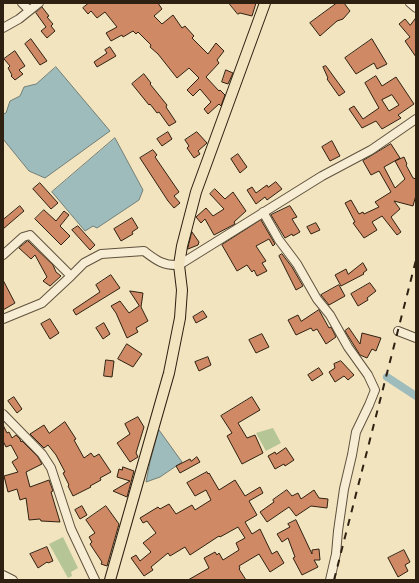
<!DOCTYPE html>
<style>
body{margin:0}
#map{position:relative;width:419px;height:583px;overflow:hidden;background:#f2e4bf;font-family:"IM FELL Great Primer",serif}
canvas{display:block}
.frame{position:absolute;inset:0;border:4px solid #2f2112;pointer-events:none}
</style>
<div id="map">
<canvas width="419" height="583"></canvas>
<div class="frame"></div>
</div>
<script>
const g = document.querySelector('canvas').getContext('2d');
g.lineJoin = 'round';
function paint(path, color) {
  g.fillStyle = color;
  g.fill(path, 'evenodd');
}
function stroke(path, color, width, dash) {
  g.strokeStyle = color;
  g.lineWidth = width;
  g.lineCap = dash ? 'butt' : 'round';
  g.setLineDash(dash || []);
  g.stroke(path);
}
paint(new Path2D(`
 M 273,428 L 281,443 L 266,451 L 256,433 Z
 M 63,537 L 78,568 L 71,572 L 72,576 L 68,578 L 49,544 Z`), '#b5c596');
const water = new Path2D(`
 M 56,67 L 110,131 L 45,178 L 29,171 L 3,139 L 3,114 L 6,113 L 10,101 L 20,96 L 24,87 L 36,84 Z
 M 115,138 L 143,190 L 139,200 L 97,228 L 93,226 L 85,231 L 52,192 Z
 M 159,430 L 182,462 L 160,477 L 146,482 L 150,462 Z`);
paint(water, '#9ebcbb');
stroke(water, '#727e77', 1);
stroke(new Path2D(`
 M 387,377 L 416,396`), '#9ebcbb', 8);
const building = new Path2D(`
 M 89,3 L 158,3 L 162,9 L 154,16 L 162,24 L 173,15 L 182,28 L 185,26 L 194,36 L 192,38 L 208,54 L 216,43 L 224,51 L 217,60 L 219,63 L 206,77 L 219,91 L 220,90 L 225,95 L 221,106 L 219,104 L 208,114 L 204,109 L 211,102 L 200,89 L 193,96 L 187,90 L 199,78 L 189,68 L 177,78 L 158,54 L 150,47 L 151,45 L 138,32 L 136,34 L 133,31 L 123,37 L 122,35 L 111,41 L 106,33 L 117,27 L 105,12 L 97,18 L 91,11 L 88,14 L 83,8 Z
 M 229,3 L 256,3 L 252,16 L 240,13 L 238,14 Z
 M 337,3 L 344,3 L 350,11 L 343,19 L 337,21 L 320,36 L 310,23 Z
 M 42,7 L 49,16 L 47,17 L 53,24 L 51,26 L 55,31 L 47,38 L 41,31 L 46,27 L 36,13 Z
 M 416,18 L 416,57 L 405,41 L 410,37 L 399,24 L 405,19 L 410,25 Z
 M 31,39 L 47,61 L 40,65 L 25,44 Z
 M 372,39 L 387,64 L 377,69 L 374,63 L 356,74 L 345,58 Z
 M 110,47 L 116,56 L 97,67 L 94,62 L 107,53 L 105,50 Z
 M 15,51 L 25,66 L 19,70 L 23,74 L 15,80 L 11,76 L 12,75 L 8,68 L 10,66 L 4,59 Z
 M 326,66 L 345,92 L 339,96 L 327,79 L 328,78 L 323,67 Z
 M 226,70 L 233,73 L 228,84 L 222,82 Z
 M 144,74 L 151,83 L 150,84 L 167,105 L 166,107 L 176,122 L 169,126 L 159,112 L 157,113 L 150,104 L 149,105 L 132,84 Z
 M 376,76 L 382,86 L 396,77 L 414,104 L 398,115 L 401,118 L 382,129 L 376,121 L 362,128 L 349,109 L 354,106 L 363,119 L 379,108 L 365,83 ZM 392,95 L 399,105 L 389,111 L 382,100 Z
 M 168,132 L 172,139 L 162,146 L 157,139 Z
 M 197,132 L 207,143 L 198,151 L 200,154 L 194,158 L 187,148 L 189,146 L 185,140 Z
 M 332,141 L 340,156 L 330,161 L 322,147 Z
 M 391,144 L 400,158 L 384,167 L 395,188 L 405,179 L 395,161 L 404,157 L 407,164 L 406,165 L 413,178 L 416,179 L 416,195 L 413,206 L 394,201 L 400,209 L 391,217 L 401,232 L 397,235 L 382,216 L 372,222 L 377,230 L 364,238 L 353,223 L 355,222 L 345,203 L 351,200 L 359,214 L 363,212 L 364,214 L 379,207 L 375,202 L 391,192 L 379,171 L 371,175 L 363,161 Z
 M 153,150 L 157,155 L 155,157 L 179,192 L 174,196 L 180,203 L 174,208 L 168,201 L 140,158 Z
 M 238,154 L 247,167 L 240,173 L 231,159 Z
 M 276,182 L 282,189 L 267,200 L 265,197 L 256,204 L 247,190 L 252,187 L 256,193 L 267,185 L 268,187 Z
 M 40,183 L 58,203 L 51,209 L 33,189 Z
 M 215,189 L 225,199 L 233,192 L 246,211 L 234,222 L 235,224 L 214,235 L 205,219 L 201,223 L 196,217 L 206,208 L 213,216 L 224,209 L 210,194 Z
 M 20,206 L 24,211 L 3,229 L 3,220 Z
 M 290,206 L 297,217 L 292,219 L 300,232 L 293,236 L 292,234 L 285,238 L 271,215 Z
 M 44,210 L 56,221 L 64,211 L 69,215 L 60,226 L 70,236 L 61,245 L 35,219 Z
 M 132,218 L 138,228 L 132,232 L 133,234 L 121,241 L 114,229 Z
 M 261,220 L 275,244 L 273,246 L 269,239 L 256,246 L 266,261 L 262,263 L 267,271 L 257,276 L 254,270 L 252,272 L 247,265 L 237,271 L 222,245 Z
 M 316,223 L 320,230 L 311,234 L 307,227 Z
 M 78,226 L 95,245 L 90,250 L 72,230 Z
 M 192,232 L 199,242 L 198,245 L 188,249 Z
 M 28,241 L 53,265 L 56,272 L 61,276 L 50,286 L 43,281 L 47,277 L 35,255 L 31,259 L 19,248 Z
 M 282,254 L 292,267 L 303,286 L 296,290 L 279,256 Z
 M 363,263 L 367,270 L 363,273 L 364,274 L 341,286 L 335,275 L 346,269 L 348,274 Z
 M 111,275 L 120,288 L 76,315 L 73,310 L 100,292 L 96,285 Z
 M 3,280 L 15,303 L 3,310 Z
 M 370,283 L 376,291 L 367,298 L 368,300 L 358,306 L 351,294 Z
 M 339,285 L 345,296 L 329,305 L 321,295 Z
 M 130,291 L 143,293 L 141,307 L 148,321 L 136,328 L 138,332 L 127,338 L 116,313 L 111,306 L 120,301 L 129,313 L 139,306 Z
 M 319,310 L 329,328 L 331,327 L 336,337 L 326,344 L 317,329 L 313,331 L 311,328 L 296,335 L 288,320 L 298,315 L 301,321 Z
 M 203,311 L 207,317 L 196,323 L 193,317 Z
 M 50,319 L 59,333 L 50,339 L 41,324 Z
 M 104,323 L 110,334 L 103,339 L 96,328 Z
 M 349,328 L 360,344 L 362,333 L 381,338 L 376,351 L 372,349 L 367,358 L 360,355 L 345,331 Z
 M 262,334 L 269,347 L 256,353 L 249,340 Z
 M 127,344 L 142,354 L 133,367 L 118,359 Z
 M 208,357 L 211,365 L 199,371 L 195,362 Z
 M 106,360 L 114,361 L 112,377 L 104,376 Z
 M 341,361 L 354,375 L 348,380 L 344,376 L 335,382 L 329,372 L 335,368 L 334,364 Z
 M 319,368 L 323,374 L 312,381 L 308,375 Z
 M 14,397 L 22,409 L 17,413 L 8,401 Z
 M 252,397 L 260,410 L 238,423 L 247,438 L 255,435 L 263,453 L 242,464 L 227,436 L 232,433 L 221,416 Z
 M 138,417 L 144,427 L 136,453 L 138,457 L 130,462 L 117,443 L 130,434 L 125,424 Z
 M 65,422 L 76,439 L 74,440 L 84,458 L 91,453 L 94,457 L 99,454 L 111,472 L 100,478 L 101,480 L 90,486 L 91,487 L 73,496 L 68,486 L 69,485 L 63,473 L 65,472 L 56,455 L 48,445 L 44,448 L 30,434 L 44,425 L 49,433 Z
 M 3,425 L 7,433 L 9,432 L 12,438 L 16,435 L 20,439 L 21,442 L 22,441 L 38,457 L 42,464 L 26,472 L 30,487 L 49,480 L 53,491 L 51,492 L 60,522 L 41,521 L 40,519 L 29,520 L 26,498 L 20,500 L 17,489 L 8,492 L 4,476 L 18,472 L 12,462 L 18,458 L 11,445 L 6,447 L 3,441 Z
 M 286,448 L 294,460 L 285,466 L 284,464 L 275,469 L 268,456 L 275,452 L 276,454 Z
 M 197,457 L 200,462 L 180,473 L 176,466 L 190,459 L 191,461 Z
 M 123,467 L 134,471 L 127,497 L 113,491 L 130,481 L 117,477 L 119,469 L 122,470 Z
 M 207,472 L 208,474 L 209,473 L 219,490 L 235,480 L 245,496 L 260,487 L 263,493 L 249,501 L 257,515 L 245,522 L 252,534 L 260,529 L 272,554 L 277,551 L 284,563 L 270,572 L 259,554 L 239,566 L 240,568 L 239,569 L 246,580 L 188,580 L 209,568 L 204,558 L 215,552 L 217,555 L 219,553 L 223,560 L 239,550 L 236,543 L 245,538 L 238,527 L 220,537 L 219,536 L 190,555 L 185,547 L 170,556 L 168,553 L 151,567 L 153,570 L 144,576 L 131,558 L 136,555 L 140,561 L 151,552 L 143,543 L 156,533 L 147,521 L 143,523 L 140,518 L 158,507 L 160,509 L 169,504 L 176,514 L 192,505 L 195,510 L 211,500 L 206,490 L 195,496 L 187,483 Z
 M 287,490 L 292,496 L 298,493 L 301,499 L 314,490 L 319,498 L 328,499 L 327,508 L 311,506 L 296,516 L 289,507 L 267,522 L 260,512 L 274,502 L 273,500 Z
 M 82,506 L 87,515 L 80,519 L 75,510 Z
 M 106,506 L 119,524 L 107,566 L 101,564 L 102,562 L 90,544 L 92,542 L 89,537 L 95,533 L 86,520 Z
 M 296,520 L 312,554 L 312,550 L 319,549 L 320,560 L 314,560 L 318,567 L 302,575 L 293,558 L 295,557 L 288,538 L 282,542 L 277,534 L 290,527 L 288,524 Z
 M 47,547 L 53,561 L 48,563 L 47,562 L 38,568 L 30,554 Z
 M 404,550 L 410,562 L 405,565 L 408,571 L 398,577 L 388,558 Z`);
paint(building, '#cf8964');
stroke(building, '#2f2112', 1);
const minor = new Path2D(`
 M 22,3 L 29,10
 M 410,3 L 416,8
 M 3,28 L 19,19 L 39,3
 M 263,212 L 279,240 L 297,264 L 317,299 L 330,315 L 348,347 L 368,375 L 375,390 L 369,405 L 356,432 L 352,455 L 344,489 L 338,531 L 336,554 L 330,580
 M 3,255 L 23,237 L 30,235 L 71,276
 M 3,319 L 42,303 L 71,276 L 84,263 L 101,254 L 144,251 C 156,260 163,266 179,265 L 322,176 L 371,150 L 416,119
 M 398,331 L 416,338
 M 3,414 L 42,454 L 51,468 L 71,529 L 95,580
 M 3,575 L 13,580`);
const major = new Path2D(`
 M 110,580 L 169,373 L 180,318 L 182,290 L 179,265 L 182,246 L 196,192 L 265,3`);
stroke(minor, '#60523d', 10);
stroke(major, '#2f2112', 12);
stroke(minor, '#f7edd5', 8);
stroke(major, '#f2e4bf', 10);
stroke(new Path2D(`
 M 334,580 L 416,260`), '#2f2112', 2, [7, 7]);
</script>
